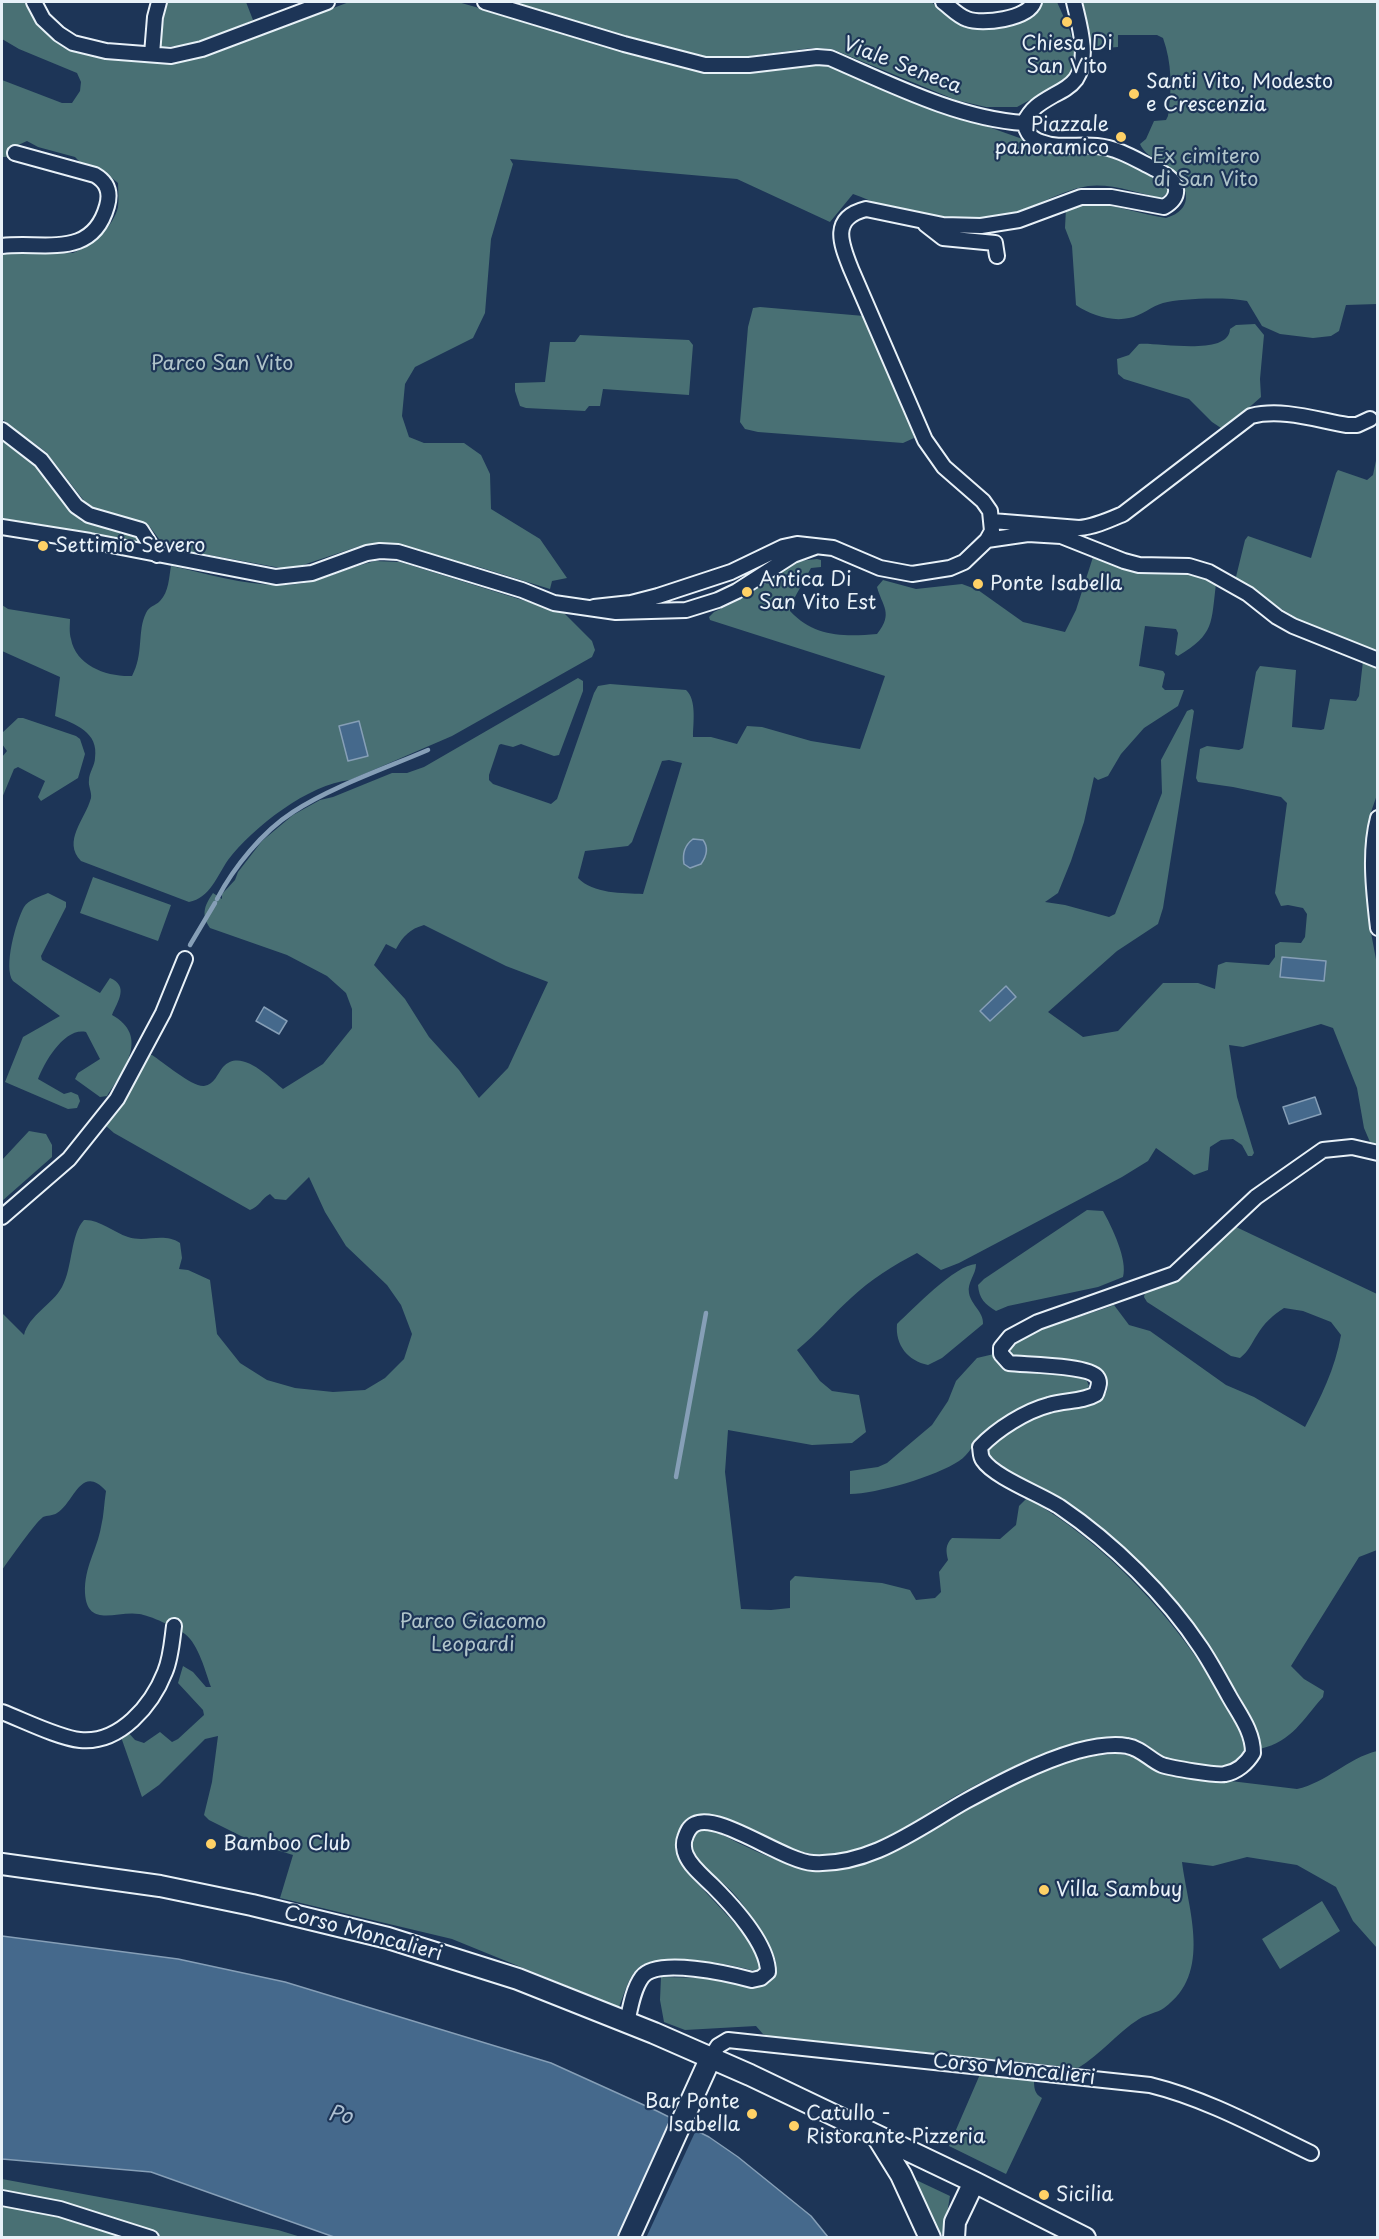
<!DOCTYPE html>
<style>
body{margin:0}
#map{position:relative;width:1379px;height:2239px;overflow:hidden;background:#1d3557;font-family:"Playpen Sans",sans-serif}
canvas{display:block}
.frame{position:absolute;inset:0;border:3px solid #e8f1f8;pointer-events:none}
</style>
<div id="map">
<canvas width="1379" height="2239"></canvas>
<div class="frame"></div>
</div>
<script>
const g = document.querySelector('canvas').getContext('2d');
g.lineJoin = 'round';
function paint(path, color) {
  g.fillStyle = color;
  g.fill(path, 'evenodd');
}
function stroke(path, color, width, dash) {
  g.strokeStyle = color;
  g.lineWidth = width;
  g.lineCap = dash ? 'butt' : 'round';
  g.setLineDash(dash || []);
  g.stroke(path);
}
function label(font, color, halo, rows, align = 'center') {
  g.font = font + ' "Playpen Sans",sans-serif';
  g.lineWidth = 4.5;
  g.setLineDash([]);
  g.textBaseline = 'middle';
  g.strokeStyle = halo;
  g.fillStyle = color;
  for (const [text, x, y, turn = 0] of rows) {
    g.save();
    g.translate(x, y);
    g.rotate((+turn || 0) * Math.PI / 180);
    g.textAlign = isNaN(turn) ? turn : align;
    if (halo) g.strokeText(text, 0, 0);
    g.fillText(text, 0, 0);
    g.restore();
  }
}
paint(new Path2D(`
 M 2,2 L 41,2 L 41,3 L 29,10 C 41,25 51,38 69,48 C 98,63 178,64 210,55 L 349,2 L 458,2 L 703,72 L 739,73 L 819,65 L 833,68 L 910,99 L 1059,152 L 1104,154 L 1137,168 L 1167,185 L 1167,193 L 1161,198 C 1138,193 1111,183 1088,186 C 1056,191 1028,213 996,218 C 977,222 933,220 914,216 C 892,211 873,201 853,194 L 830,222 L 737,179 L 510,159 L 513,164 L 491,239 L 485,313 L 473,338 L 415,367 L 405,384 L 402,416 L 409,437 L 424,443 L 464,443 L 481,455 L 490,474 L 491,509 L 540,539 L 567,578 L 552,581 L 550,589 L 479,567 L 417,552 L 394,543 L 360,546 L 297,567 L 281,568 L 165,547 L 150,527 L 142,522 L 115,516 L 97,510 L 85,502 L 46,452 L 2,419 L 2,254 L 73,253 C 92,245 113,228 118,207 C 119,199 118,190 118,183 L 107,174 L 87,169 L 75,157 L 38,147 L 27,141 L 16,146 L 8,157 L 2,157 L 2,80 L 62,103 L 72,103 L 80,91 L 81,82 L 77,73 L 19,49 L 2,39 Z
 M 166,2 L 246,2 L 253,20 L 198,45 L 160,47 Z
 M 513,2 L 931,2 C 938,7 945,15 953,19 C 979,33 1009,26 1035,14 L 1040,2 L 1057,2 L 1070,31 L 1075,50 L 1075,68 L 1066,80 L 1017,107 L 986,107 L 956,100 L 832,49 L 812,48 L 727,59 L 688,56 Z
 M 1083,2 L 1377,2 L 1377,304 L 1346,305 L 1339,331 L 1331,336 L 1313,338 L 1280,334 L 1262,326 L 1247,301 C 1228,297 1182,298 1163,303 C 1152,306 1141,316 1129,318 C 1112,322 1090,315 1076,305 L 1072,246 L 1065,228 L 1066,208 C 1101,197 1131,213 1166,218 C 1193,210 1190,189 1173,171 C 1163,161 1146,158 1140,144 L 1146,139 L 1154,121 L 1166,120 L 1168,116 C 1172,89 1172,63 1163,38 L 1157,35 L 1118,35 L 1118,47 L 1092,49 Z
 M 760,307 L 864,316 L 906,412 L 914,438 L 903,443 L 758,432 L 745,429 L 740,422 L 748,327 L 753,308 Z
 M 1255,324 L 1264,335 L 1260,379 L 1261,397 L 1228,426 L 1221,428 L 1212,422 L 1189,399 L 1124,379 L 1118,374 L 1117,359 L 1129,355 L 1139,344 C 1157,342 1229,357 1230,329 L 1236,325 Z
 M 580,335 L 689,340 L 693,345 L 689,395 L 603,389 L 600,406 L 589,406 L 585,411 L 526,408 L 520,406 L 515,391 L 515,383 L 545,382 L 550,342 L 575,342 Z
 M 2,439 L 36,466 L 81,521 L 113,530 L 136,534 L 143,540 L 140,544 L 2,518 Z
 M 1377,456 L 1377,656 L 1308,625 L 1235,581 L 1245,540 L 1248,536 L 1311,558 L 1336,473 L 1338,470 L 1367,480 L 1373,475 Z
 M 1093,557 L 1136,572 L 1174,569 L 1201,574 L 1216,584 C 1211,623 1215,634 1178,656 L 1175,654 L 1178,633 L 1176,629 L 1145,626 L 1139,666 L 1163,671 L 1165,674 L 1162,687 L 1165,690 L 1184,690 L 1178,706 L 1144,728 L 1121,754 L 1108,776 L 1098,780 L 1094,777 L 1084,822 L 1071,861 L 1058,893 L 1045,902 L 1065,905 L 1109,917 L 1115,914 L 1162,793 L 1161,760 L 1187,711 L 1192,709 L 1194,711 L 1163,908 L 1158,924 L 1117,951 L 1048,1012 L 1083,1037 L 1118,1031 L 1163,983 L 1198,983 L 1215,989 L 1218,965 L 1226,962 L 1269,965 L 1275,957 L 1275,945 L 1280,942 L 1301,943 L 1305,937 L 1307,914 L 1303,908 L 1288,905 L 1281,906 L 1275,893 L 1287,803 L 1281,797 L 1233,787 L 1198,782 L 1196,778 L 1200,749 L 1207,746 L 1239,750 L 1243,748 L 1256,672 L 1260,666 L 1296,670 L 1292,727 L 1321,730 L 1324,729 L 1330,699 L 1356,701 L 1359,696 L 1363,661 L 1377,666 L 1378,792 L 1371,812 L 1367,835 L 1367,875 L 1369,922 L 1378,970 L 1377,1144 L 1370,1142 L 1364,1128 L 1357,1088 L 1333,1028 L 1321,1024 L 1243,1047 L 1229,1045 L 1237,1097 L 1254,1153 L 1252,1156 L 1248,1156 L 1242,1145 L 1233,1139 L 1221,1140 L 1210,1147 L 1208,1170 L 1194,1175 L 1156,1148 L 1148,1161 L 1122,1177 L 959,1263 L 941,1270 L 917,1253 C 894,1265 870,1280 851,1298 C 832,1315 817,1334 797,1350 L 820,1381 L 832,1391 L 859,1395 L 866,1432 L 852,1443 L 812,1445 L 728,1430 L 725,1472 L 741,1609 L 771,1610 L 790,1608 L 790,1581 L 795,1576 L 882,1583 L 910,1590 L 916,1600 L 935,1598 L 941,1592 L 939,1572 L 948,1560 C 946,1551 945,1545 952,1538 L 1000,1539 L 1016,1525 L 1019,1506 L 1027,1498 C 1105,1542 1176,1619 1221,1696 C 1232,1715 1243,1732 1245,1755 C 1241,1760 1237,1763 1231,1765 C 1218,1769 1180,1764 1168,1759 C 1156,1754 1145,1741 1133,1738 C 1126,1736 1117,1738 1110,1738 C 1069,1737 991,1776 954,1797 C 914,1820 872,1857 823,1855 C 785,1853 747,1829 712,1816 C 699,1815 692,1815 683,1825 C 672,1837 675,1856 684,1868 C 701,1891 758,1939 760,1967 L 757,1970 L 750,1970 C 728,1963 654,1951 637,1969 C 628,1978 624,1995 619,2007 L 452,1939 L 280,1898 L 293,1855 L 257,1844 L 209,1820 L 204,1815 L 212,1782 L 218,1736 L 205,1739 L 159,1785 L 142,1797 L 121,1737 L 127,1731 L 135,1740 L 144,1743 L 160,1732 L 172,1742 L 178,1739 L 204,1715 L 203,1710 L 178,1683 L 183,1666 L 193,1672 L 206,1687 L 211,1687 C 205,1671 199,1645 185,1634 C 177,1628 149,1615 139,1614 C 118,1610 87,1629 85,1593 C 84,1567 97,1550 101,1527 C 104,1515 104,1503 106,1491 C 81,1463 74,1503 57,1513 C 53,1516 47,1515 43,1517 C 34,1524 10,1559 2,1570 L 2,1313 L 24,1335 C 29,1315 52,1305 62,1287 C 73,1267 70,1235 84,1220 C 99,1219 113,1232 128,1237 C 146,1243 163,1232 180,1243 L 182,1258 L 179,1269 L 188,1270 L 210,1280 L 217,1334 L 240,1363 L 267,1380 L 295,1388 L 333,1392 L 365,1390 L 385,1378 L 404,1359 L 412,1334 L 401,1305 L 387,1285 L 346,1246 L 325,1212 L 309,1177 L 286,1200 L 275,1199 L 270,1194 C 262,1198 259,1207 250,1210 L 114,1133 L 106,1126 L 107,1119 L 145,1056 L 152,1055 C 163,1062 192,1087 204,1086 C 215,1084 217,1074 223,1067 C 241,1047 270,1078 283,1089 L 323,1064 L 352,1028 L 352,1009 L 346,993 L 327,976 L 287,955 L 210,928 C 201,915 204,906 213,893 L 222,899 L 222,894 L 235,880 L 238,872 L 262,841 L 293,815 L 320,800 L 333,797 L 392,773 L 407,773 L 424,767 L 578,678 L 583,681 L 583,691 L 559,755 L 554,756 L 521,744 L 513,747 L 501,744 L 499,745 L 489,775 L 489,780 L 493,784 L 551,804 L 557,799 L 594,693 L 598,686 L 610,684 L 686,690 C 697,700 693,723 693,737 L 711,737 L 737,744 L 747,726 L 762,727 L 811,741 L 860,749 L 885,676 L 710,620 L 709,617 L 714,612 L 739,600 L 774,571 L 790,562 L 817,559 L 821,560 L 821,567 L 811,568 L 790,606 L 790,611 C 814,637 844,637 877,634 C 894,613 882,606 877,587 L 883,580 L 916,589 L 962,584 L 978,590 L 1023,622 L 1065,632 L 1076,610 ZM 669,760 L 682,763 L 643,894 C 623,893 593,894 578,878 L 585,851 L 628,846 L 632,842 L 662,761 ZM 424,925 L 506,966 L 548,982 L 508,1068 L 479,1098 L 459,1070 L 429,1037 L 405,999 L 374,965 L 386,944 L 396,949 C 403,936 410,929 424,925 Z
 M 375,561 L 400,562 L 564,613 L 592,641 L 595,650 L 592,657 L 452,736 L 350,780 C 309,784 253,827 228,860 C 217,876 210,898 189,902 L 81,861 C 62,841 85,820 91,798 C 92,792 88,786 89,780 C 89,773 95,765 95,758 C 99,732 75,724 55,716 L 60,677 L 2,651 L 2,605 L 8,609 L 70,619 C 70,625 69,632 71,639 C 76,666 107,677 132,676 C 144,654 137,631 146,613 C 149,606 155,606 160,601 C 169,592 169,577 171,566 C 215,575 264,592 309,582 C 331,577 353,566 375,561 Z
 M 18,718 L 23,718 L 76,736 L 80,739 L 85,754 L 78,778 L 41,801 L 38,797 L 45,781 L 18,767 L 14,769 L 2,798 L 2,757 L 7,751 L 2,744 L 2,733 Z
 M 93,877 L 171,905 L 158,941 L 80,913 Z
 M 48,893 L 66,902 L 66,907 L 41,956 L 42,960 L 100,993 L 110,978 C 129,986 118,1001 112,1015 C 150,1036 124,1070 107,1096 L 100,1097 L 75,1079 L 78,1073 L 100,1059 L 86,1032 C 65,1027 45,1061 38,1079 L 64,1094 L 71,1092 L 78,1095 L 80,1101 L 77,1108 L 68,1109 L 5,1082 L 23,1037 L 60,1016 L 13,981 C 3,968 16,921 24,907 C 28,900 41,896 48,893 Z
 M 29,1131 L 46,1134 L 52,1145 L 52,1157 L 2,1201 L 2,1160 Z
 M 1087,1210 L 1103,1211 C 1112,1227 1128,1260 1123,1277 L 1098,1287 L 1008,1306 L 996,1311 C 985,1304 979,1299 978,1285 L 984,1279 Z
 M 1234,1226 L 1377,1294 L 1377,1550 L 1359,1557 L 1291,1666 L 1304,1679 L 1324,1691 L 1323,1697 C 1302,1720 1293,1741 1260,1749 L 1260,1740 L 1252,1718 L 1207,1642 L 1174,1601 L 1127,1552 L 1090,1522 L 1042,1488 L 1013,1474 L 989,1455 L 989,1450 C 1004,1435 1025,1421 1045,1414 C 1059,1409 1094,1407 1103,1397 C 1115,1384 1102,1368 1090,1364 L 1013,1355 L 1010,1349 C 1019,1332 1093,1314 1114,1305 L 1129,1325 L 1150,1331 L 1226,1385 L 1254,1397 L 1305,1427 C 1321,1397 1335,1369 1341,1335 L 1331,1322 L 1303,1311 L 1284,1308 C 1273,1315 1264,1323 1257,1335 C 1251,1344 1249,1351 1240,1358 L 1231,1356 L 1147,1302 L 1144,1297 L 1145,1292 L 1177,1279 Z
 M 976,1264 C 976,1275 967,1282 969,1293 C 971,1305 984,1312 983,1324 L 942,1358 L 928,1365 C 908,1361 895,1345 897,1324 C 913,1309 955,1265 976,1264 Z
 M 994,1354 L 1001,1366 L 1009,1369 L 1077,1377 L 1087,1381 L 1089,1386 L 1087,1389 C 1065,1395 1042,1397 1021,1409 C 1008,1416 994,1424 983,1434 C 973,1443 970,1454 959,1461 C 937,1476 876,1494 850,1494 L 850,1471 L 878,1467 L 887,1463 L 932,1425 L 948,1401 L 956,1381 L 977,1358 Z
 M 1377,1751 L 1377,1948 L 1353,1921 L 1336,1887 L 1297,1865 L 1247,1857 L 1213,1866 L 1182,1862 C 1188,1910 1213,1973 1164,2008 C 1157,2013 1147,2014 1139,2019 C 1117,2033 1100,2055 1078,2068 L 769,2036 L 763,2034 L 756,2026 L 685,2030 L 664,2022 L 660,2000 L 661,1977 L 707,1978 L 751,1988 L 769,1983 C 774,1976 777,1971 776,1962 C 773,1947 746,1907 735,1895 C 723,1881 703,1869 694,1852 C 686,1835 699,1827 715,1831 C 739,1844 790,1869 816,1870 C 863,1873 899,1848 938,1825 C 947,1819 957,1816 966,1811 C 975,1805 984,1799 993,1793 C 1024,1777 1084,1752 1119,1754 C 1137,1755 1147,1768 1164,1773 L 1297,1789 C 1326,1783 1348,1758 1377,1751 Z
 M 1322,1901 L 1340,1931 L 1280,1969 L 1262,1939 Z
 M 981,2072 L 1034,2079 C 1034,2087 1034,2094 1042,2098 L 1006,2174 L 949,2146 Z
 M 2,2179 L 278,2230 L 301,2237 L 2,2237 Z
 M 914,2179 L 950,2196 L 944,2231 L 941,2235 L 937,2235 L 909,2180 Z`), '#497074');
const water = new Path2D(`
 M 359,721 L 368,756 L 348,761 L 339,726 Z
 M 693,839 L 703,840 C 709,848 706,857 701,864 L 690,868 L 684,864 C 682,853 685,845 693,839 Z
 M 1282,957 L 1326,961 L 1324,981 L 1280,977 Z
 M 1006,986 L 1016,997 L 990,1021 L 980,1011 Z
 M 264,1007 L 287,1021 L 279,1034 L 256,1021 Z
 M 1315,1097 L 1321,1114 L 1289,1124 L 1283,1107 Z
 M 2,1936 L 178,1959 L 285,1982 L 551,2063 L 657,2111 L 709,2137 L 738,2157 L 811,2216 L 828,2237 L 334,2237 L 151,2172 L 2,2159 Z`);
paint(water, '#45698c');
stroke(water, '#869fb7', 1.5);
paint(new Path2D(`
 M 673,2116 L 697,2128 L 646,2238 L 618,2237 Z`), '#1d3557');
stroke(new Path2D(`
 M 217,899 C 234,867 262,832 293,812 C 331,787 386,768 428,750
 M 190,945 L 215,903
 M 676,1477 L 706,1313`), '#869fb7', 4.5);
const street = new Path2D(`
 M 34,2 L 43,19 L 59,34 L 73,43 L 106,51 L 171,56 L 202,49 L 327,2
 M 485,2 L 624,44 L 705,65 L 749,65 L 817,57 L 830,58 C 890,84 959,119 1024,123
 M 943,2 C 950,7 958,16 967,19 C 982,25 1028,19 1034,2
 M 152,54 L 155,17 L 159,2
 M 925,224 L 943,238 L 995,243 L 997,256
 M 2,246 C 43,241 92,260 107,206 C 111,192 107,182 95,175 L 15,153
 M 2,430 L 41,460 L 76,506 L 89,515 L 141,530 L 157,555
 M 992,521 L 1079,528 C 1094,527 1109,520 1123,514 L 1251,416 C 1282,408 1317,420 1347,425 L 1357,425 L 1370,419
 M 2,527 L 90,541 L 276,577 L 312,573 L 367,553 L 380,551 L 398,552 L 522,590 L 554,603 L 616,612 L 686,610 L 718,600 L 737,591 L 793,555 L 815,547
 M 987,540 L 1028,534 L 1061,536 L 1124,561 L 1139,565 L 1189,566 L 1209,572 L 1248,594 L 1277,617 L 1293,626 L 1378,660
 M 594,607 L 631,603 L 658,596 L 731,572 L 783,547 L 797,544 L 833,548 L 880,568 L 912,574 L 950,568 L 964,562 L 987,540 L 992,531 L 990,511 L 983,501 L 944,467 L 925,440 L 851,269 C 841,244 830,218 866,209 L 943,225 L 981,226 L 1019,220 L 1081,197 L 1111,197 L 1164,207 C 1171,203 1177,197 1176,189 C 1175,178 1161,172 1153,168 C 1135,159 1118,148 1097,146 C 1079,144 1058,149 1041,142 C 1030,138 1028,134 1024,123 C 1031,108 1040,103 1054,95 C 1062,91 1070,87 1076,79 C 1090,58 1079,24 1074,2
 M 1378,818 C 1369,852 1374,893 1378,928
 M 2,1217 L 69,1159 L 117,1099 L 163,1013 L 185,959
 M 2,1712 C 23,1720 59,1738 80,1740 C 120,1744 152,1705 165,1672 C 171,1658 172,1641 174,1626
 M 627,2023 C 630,2009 633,1989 642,1977 C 657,1957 730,1974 752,1980 L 761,1978 L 768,1972 C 768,1944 732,1905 713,1886 C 704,1877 691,1867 686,1855 C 684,1851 683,1843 685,1838 C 687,1832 689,1827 695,1824 C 719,1812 783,1861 813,1863 C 871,1866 918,1828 966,1801 C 1001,1782 1039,1762 1077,1751 C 1092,1747 1112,1743 1127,1746 C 1141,1748 1150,1760 1162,1765 C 1171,1768 1217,1776 1225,1774 C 1237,1772 1247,1763 1253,1753 C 1253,1731 1239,1714 1229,1696 C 1220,1680 1211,1663 1201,1648 C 1166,1595 1113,1543 1060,1507 C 1042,1495 994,1477 983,1460 C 980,1456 981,1452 980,1447 C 997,1429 1026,1411 1049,1405 C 1064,1400 1083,1402 1096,1394 C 1098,1388 1101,1382 1097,1377 C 1088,1365 1025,1365 1009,1363 L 1001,1354 L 1001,1348 L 1010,1337 L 1038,1322 L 1174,1274 L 1256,1197 L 1323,1150 L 1352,1147 L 1378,1153
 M 711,2057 L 718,2046 L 728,2040 L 1150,2085 C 1207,2099 1259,2128 1311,2153
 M 2,2198 L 60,2209 L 151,2238`);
const secondary = new Path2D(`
 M 2,1864 L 160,1886 L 252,1905 L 388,1938 L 518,1979 L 654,2033 L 750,2075 L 974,2182 L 1085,2238
 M 878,2138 L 901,2175 L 930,2238
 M 629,2238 L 711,2057
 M 954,2238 L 955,2222 L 974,2182`);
stroke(street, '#e8f1f8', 18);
stroke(secondary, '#e8f1f8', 24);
stroke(street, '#1d3557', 14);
stroke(secondary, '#1d3557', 20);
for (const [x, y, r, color] of [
 [1067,22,6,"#ffd166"],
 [1134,94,6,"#ffd166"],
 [1121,137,6,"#ffd166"],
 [43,546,6,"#ffd166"],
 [978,584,6,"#ffd166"],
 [747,592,6,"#ffd166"],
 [211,1844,6,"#ffd166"],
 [1044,1890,6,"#ffd166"],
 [752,2114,6,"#ffd166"],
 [794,2126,6,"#ffd166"],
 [1044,2195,6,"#ffd166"]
]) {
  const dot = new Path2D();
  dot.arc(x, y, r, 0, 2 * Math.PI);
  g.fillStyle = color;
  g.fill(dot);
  stroke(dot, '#1d3557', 2);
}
label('20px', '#e8f1f8', '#1d3557', [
 ["Chiesa Di",1067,44,"center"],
 ["San Vito",1067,67,"center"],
 ["Santi Vito, Modesto",1146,82],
 ["e Crescenzia",1146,105],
 ["Piazzale",1109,125,"right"],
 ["panoramico",1109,148,"right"],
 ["Settimio Severo",55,546],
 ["Antica Di",759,580],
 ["San Vito Est",759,603],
 ["Ponte Isabella",990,584],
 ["Bamboo Club",223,1844],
 ["Villa Sambuy",1056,1890],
 ["Bar Ponte",740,2102,"right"],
 ["Isabella",740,2125,"right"],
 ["Catullo -",806,2114],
 ["Ristorante Pizzeria",806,2137],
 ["Sicilia",1056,2195]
], 'left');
label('20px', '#e8f1f8', '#1d3557', [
 ["Viale Seneca",902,66,21],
 ["Corso Moncalieri",363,1934,15],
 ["Corso Moncalieri",1014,2070,6]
]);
label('20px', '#b0c4ca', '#1d3557', [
 ["Ex cimitero",1206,157],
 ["di San Vito",1206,180],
 ["Parco San Vito",222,364],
 ["Parco Giacomo",473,1622],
 ["Leopardi",473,1645]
]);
label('italic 21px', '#afc1d2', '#1d3557', [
 ["Po",340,2116,10]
]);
</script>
